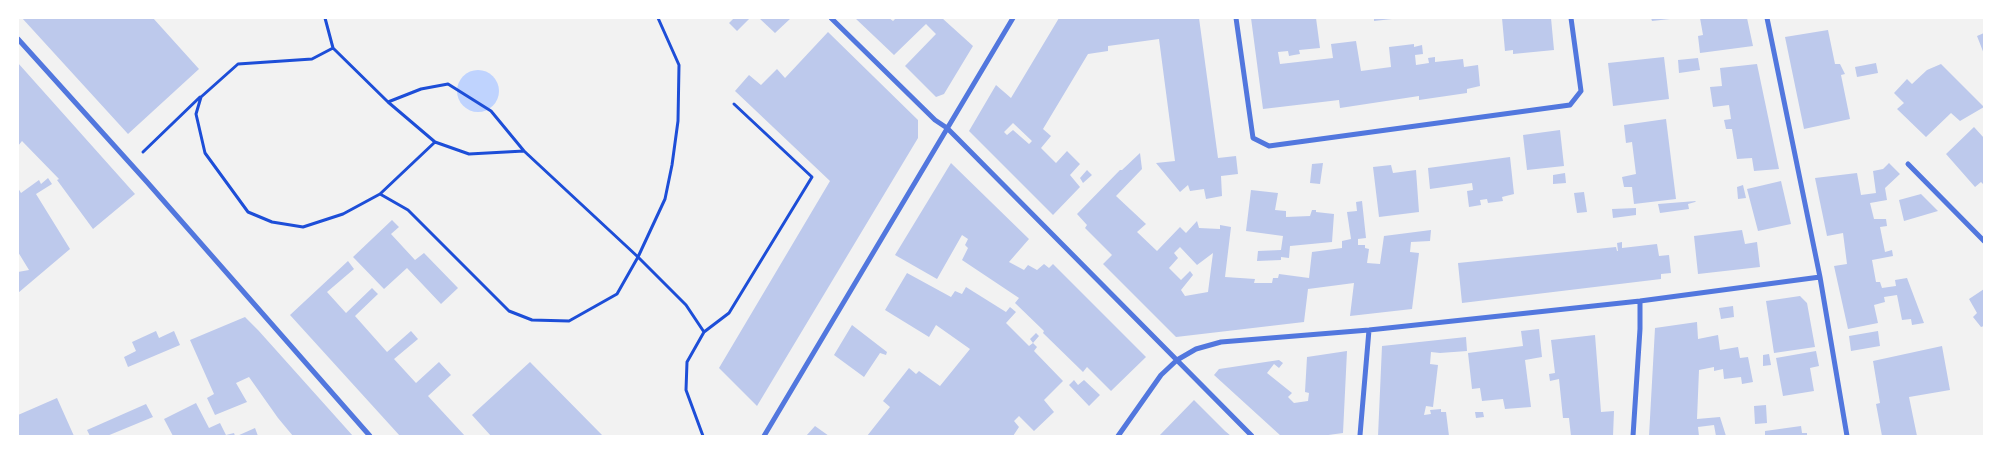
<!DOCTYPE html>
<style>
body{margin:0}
#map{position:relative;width:2002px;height:454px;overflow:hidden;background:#f2f2f2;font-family:Manrope,sans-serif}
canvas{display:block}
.frame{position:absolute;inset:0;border:19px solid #fff;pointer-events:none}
</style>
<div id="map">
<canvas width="2002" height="454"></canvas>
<div class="frame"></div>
</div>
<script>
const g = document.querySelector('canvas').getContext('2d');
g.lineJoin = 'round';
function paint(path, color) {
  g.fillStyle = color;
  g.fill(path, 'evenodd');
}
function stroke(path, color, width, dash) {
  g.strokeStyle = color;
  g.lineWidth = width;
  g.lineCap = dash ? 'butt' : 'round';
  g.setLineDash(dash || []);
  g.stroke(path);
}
paint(new Path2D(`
 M457 91a21 21 0 1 1 42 0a21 21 0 1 1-42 0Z`), '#bfd3fe');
paint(new Path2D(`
 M 22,18 L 153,18 L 199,69 L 128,134 Z
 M 734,18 L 750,18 L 737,31 L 729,23 Z
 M 759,18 L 791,18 L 775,33 Z
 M 855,18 L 889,18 L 893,21 L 896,18 L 942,18 L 973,46 L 944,94 L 936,97 L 905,66 L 936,34 L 926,24 L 894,55 Z
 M 1059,18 L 1199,18 L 1218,158 L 1236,156 L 1238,174 L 1221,176 L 1222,196 L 1206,199 L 1204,189 L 1190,191 L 1188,185 L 1180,192 L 1156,163 L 1175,161 L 1159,39 L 1108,46 L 1108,51 L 1088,54 L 1043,129 L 1051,136 L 1041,148 L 1056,163 L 1067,151 L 1080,164 L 1070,175 L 1080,187 L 1053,215 L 969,131 L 996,85 L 1011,98 ZM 1013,123 L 1032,141 L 1029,144 L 1013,130 L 1007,135 L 1004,132 Z
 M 1251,18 L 1316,18 L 1320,48 L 1299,50 L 1300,54 L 1294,55 L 1289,56 L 1288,51 L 1278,52 L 1280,64 L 1333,58 L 1331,44 L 1356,41 L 1361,71 L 1391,67 L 1389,47 L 1414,44 L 1414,47 L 1422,45 L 1423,54 L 1415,55 L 1416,65 L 1429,63 L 1428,58 L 1435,57 L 1435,62 L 1463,59 L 1464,67 L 1478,65 L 1480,86 L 1467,89 L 1467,93 L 1419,100 L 1419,96 L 1340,108 L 1339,100 L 1263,109 Z
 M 1374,18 L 1392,18 L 1392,19 L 1374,21 Z
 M 1502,18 L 1551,18 L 1554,50 L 1513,54 L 1513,50 L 1505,51 Z
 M 1651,18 L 1670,18 L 1670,19 L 1652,21 Z
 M 1700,18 L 1747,18 L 1753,46 L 1700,53 L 1698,36 L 1703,35 Z
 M 1828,30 L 1835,64 L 1840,64 L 1845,74 L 1841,75 L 1850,119 L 1804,129 L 1785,37 Z
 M 828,32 L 918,120 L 918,138 L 757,406 L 719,368 L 830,181 L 735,91 L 749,75 L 761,85 L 777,69 L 785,78 Z
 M 1984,33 L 1984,54 L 1977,36 Z
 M 1664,57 L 1669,99 L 1613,106 L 1608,63 Z
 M 1698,58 L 1700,70 L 1679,73 L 1678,60 Z
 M 18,63 L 135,194 L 93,229 L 57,180 L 59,179 L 22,141 L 18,146 L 19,137 L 18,135 Z
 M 1876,63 L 1878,73 L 1857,77 L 1855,67 Z
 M 1757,64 L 1779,169 L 1754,171 L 1752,158 L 1737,159 L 1732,129 L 1726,129 L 1724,120 L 1731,119 L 1729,105 L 1713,107 L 1710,87 L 1722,86 L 1720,68 Z
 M 1941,64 L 1984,107 L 1960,121 L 1951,113 L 1926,137 L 1897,109 L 1904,103 L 1894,93 L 1907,79 L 1912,84 L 1927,70 Z
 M 1666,119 L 1676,199 L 1634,204 L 1632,187 L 1624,187 L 1622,177 L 1636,174 L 1632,142 L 1626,143 L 1624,125 Z
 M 1974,127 L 1984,138 L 1984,185 L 1981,182 L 1975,187 L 1946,154 Z
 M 1560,130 L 1564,166 L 1527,170 L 1523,135 Z
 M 1140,153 L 1142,169 L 1116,196 L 1146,224 L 1137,232 L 1157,251 L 1180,227 L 1186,233 L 1197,221 L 1199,228 L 1220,229 L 1220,225 L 1231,227 L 1225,277 L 1255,279 L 1254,283 L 1272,283 L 1273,278 L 1278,278 L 1279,274 L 1309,278 L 1312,252 L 1342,248 L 1342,241 L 1351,239 L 1347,212 L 1357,211 L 1356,202 L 1362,201 L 1366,238 L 1358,239 L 1358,245 L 1365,245 L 1365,248 L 1369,249 L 1367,263 L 1380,264 L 1384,236 L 1431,230 L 1430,241 L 1411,242 L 1410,252 L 1419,253 L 1412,309 L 1350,316 L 1354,283 L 1308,289 L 1304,322 L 1176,337 L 1103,264 L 1112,255 L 1085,228 L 1087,225 L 1077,214 L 1120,170 L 1122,170 ZM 1180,247 L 1197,265 L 1213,253 L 1208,292 L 1185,296 L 1181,290 L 1193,275 L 1190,271 L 1181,280 L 1169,268 L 1178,258 L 1174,253 Z
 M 1510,157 L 1514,194 L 1502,197 L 1503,201 L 1488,203 L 1487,199 L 1480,200 L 1481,205 L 1469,207 L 1467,191 L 1473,190 L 1472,183 L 1430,189 L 1428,168 Z
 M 951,163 L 1029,239 L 1009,262 L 1024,270 L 1028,265 L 1037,270 L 1044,264 L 1049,268 L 1053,264 L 1146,357 L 1111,391 L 1087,367 L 1083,372 L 1043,333 L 1044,331 L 1015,303 L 1019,298 L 962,260 L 968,248 L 965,245 L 968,239 L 962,235 L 937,279 L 895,255 Z
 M 1323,163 L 1320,184 L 1310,183 L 1312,164 Z
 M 1889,163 L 1900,174 L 1885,188 L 1887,200 L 1870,203 L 1874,219 L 1886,219 L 1887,226 L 1880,227 L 1885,252 L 1892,250 L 1893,256 L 1872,260 L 1876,282 L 1880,282 L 1882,288 L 1896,286 L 1895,280 L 1907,278 L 1924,323 L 1912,325 L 1911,319 L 1902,320 L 1897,295 L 1884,297 L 1885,302 L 1874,305 L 1878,323 L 1848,329 L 1834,266 L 1847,264 L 1843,233 L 1827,236 L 1815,178 L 1857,173 L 1861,195 L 1876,193 L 1873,171 L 1883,169 Z
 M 1391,165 L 1393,173 L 1416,170 L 1419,212 L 1379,217 L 1373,167 Z
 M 1087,170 L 1092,175 L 1083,183 L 1080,178 Z
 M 1565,173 L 1566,183 L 1553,184 L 1553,175 Z
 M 48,178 L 52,184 L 36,194 L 70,249 L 18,293 L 18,272 L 29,270 L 18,252 L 18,188 L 21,193 L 39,180 L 41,184 Z
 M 1781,181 L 1791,224 L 1758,231 L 1747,189 Z
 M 1743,185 L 1746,198 L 1738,199 L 1737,187 Z
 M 1251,190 L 1278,193 L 1275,210 L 1286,211 L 1286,217 L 1310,216 L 1312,210 L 1316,210 L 1316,212 L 1334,214 L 1332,242 L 1290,246 L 1289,258 L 1281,257 L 1281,260 L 1257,261 L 1258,251 L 1281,250 L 1283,236 L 1246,231 Z
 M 1584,192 L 1587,212 L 1577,213 L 1574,193 Z
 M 1921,194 L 1938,211 L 1904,221 L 1899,200 Z
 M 1696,201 L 1695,202 L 1688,204 L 1689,209 L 1660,213 L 1658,204 Z
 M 1636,208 L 1636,215 L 1613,218 L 1612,209 Z
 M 392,220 L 399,227 L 391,234 L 415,260 L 424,253 L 458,288 L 441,304 L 407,268 L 384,289 L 353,257 Z
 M 1742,230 L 1745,244 L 1757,242 L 1760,267 L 1698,274 L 1694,236 Z
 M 1622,242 L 1622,248 L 1657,244 L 1659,256 L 1669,255 L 1671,273 L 1661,274 L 1661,279 L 1462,303 L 1458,263 L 1616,247 L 1617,251 L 1618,251 L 1617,243 Z
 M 348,261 L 354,269 L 327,292 L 346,313 L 372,288 L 378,294 L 355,316 L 387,352 L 411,331 L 418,339 L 394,359 L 416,383 L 439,362 L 451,375 L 428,396 L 465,436 L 400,436 L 290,315 Z
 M 907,273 L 951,297 L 955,291 L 962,294 L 966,287 L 1006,312 L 1010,307 L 1016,312 L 1006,323 L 1029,346 L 1033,343 L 1037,347 L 1034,351 L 1063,381 L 1044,400 L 1054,412 L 1034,431 L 1019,416 L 1014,421 L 1019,427 L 1013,436 L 867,436 L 890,407 L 883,401 L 909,368 L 916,374 L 919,371 L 940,386 L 970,349 L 936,325 L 929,337 L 885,310 Z
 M 1984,289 L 1984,326 L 1981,327 L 1973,317 L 1977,313 L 1969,299 Z
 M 1800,296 L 1807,303 L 1815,347 L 1774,353 L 1766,301 Z
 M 1733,306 L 1734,317 L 1721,319 L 1719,308 Z
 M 245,317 L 258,330 L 353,436 L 293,436 L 278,418 L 249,377 L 236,383 L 247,402 L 215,415 L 207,398 L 214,394 L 190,340 Z
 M 1697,322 L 1698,339 L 1718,335 L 1720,350 L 1738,347 L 1740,358 L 1748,357 L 1753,382 L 1742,384 L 1741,377 L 1724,379 L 1723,369 L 1714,371 L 1714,367 L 1699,370 L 1697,419 L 1720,417 L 1726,436 L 1716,436 L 1714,425 L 1698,427 L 1699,436 L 1649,436 L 1655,328 Z
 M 852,325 L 887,352 L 886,355 L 880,353 L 864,377 L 834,355 Z
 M 1539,329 L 1542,357 L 1525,360 L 1531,407 L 1505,409 L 1503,399 L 1482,401 L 1480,388 L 1472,389 L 1468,353 L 1523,346 L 1521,331 Z
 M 156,331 L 159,338 L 174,331 L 180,345 L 128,367 L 124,357 L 136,351 L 132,342 Z
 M 1878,331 L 1880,346 L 1851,351 L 1849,336 Z
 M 1036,333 L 1039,336 L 1033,343 L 1030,339 Z
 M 1595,335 L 1601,412 L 1614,411 L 1613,436 L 1571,436 L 1569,418 L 1563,418 L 1559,379 L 1550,381 L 1549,374 L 1555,373 L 1551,340 Z
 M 1466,337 L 1467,351 L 1440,353 L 1431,352 L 1430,364 L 1438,365 L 1433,407 L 1426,406 L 1424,415 L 1431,414 L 1430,410 L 1441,409 L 1441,412 L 1446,412 L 1449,436 L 1378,436 L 1382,346 Z
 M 1942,346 L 1950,390 L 1909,397 L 1917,436 L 1882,436 L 1876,404 L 1880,403 L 1873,361 Z
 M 1347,351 L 1343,433 L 1321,436 L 1281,436 L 1214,375 L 1219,369 L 1279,360 L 1283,363 L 1279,368 L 1274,364 L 1267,373 L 1292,393 L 1288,397 L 1294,403 L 1308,401 L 1309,393 L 1305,392 L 1307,357 Z
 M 1816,351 L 1819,366 L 1810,368 L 1814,391 L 1783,396 L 1776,358 Z
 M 1769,354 L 1771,365 L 1763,366 L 1763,355 Z
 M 530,362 L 603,436 L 491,436 L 472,415 Z
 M 1074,380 L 1078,385 L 1084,380 L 1100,395 L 1089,406 L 1069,385 Z
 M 57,398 L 74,436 L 18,436 L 18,415 Z
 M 1194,400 L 1225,431 L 1231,436 L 1159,436 Z
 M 196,403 L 209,428 L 220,423 L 226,435 L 234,433 L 235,436 L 173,436 L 164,419 Z
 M 146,404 L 153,417 L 107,436 L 90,436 L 87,430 Z
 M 1766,405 L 1767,423 L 1755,424 L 1754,406 Z
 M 1475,412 L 1483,412 L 1484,417 L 1476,418 Z
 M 815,426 L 829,436 L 806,436 Z
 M 1801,426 L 1802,433 L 1807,433 L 1807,436 L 1765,436 L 1765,431 Z
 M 255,428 L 258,436 L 237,436 Z`), '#bdc9ec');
stroke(new Path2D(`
 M 325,18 L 333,48 L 388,102 L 435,142 L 469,154 L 524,151 L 638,257 L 686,305 L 704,332 L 687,362 L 686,390 L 703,436
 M 333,48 L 312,59 L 238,64 L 201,97 L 196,114 L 205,153 L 248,212 L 272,222 L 303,227 L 343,214 L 380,194 L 408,210 L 509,311 L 532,320 L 569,321 L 617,294 L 638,257 L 665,199 L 672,165 L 678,121 L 679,65 L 658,18
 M 388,102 L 421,89 L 448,84 L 491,111 L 524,151
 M 143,152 L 200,97
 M 380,194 L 435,142
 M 704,332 L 729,313 L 812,177 L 734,104`), '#1d4ed8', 3);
stroke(new Path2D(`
 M 831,18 L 935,120 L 947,128 L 958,139 L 1252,436
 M 1236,18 L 1253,138 L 1269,146 L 1570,105 L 1581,91 L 1571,18
 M 1767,18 L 1820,277 L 1847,436
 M 18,39 L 147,182 L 370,436
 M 1908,164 L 1984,241
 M 1360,435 L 1369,330
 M 764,436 L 1013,18
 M 1118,436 L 1161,375 L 1177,360 L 1196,349 L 1221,342 L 1369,330 L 1640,301 L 1820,277
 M 1633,436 L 1640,329 L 1640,301`), '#5277de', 5);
</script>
